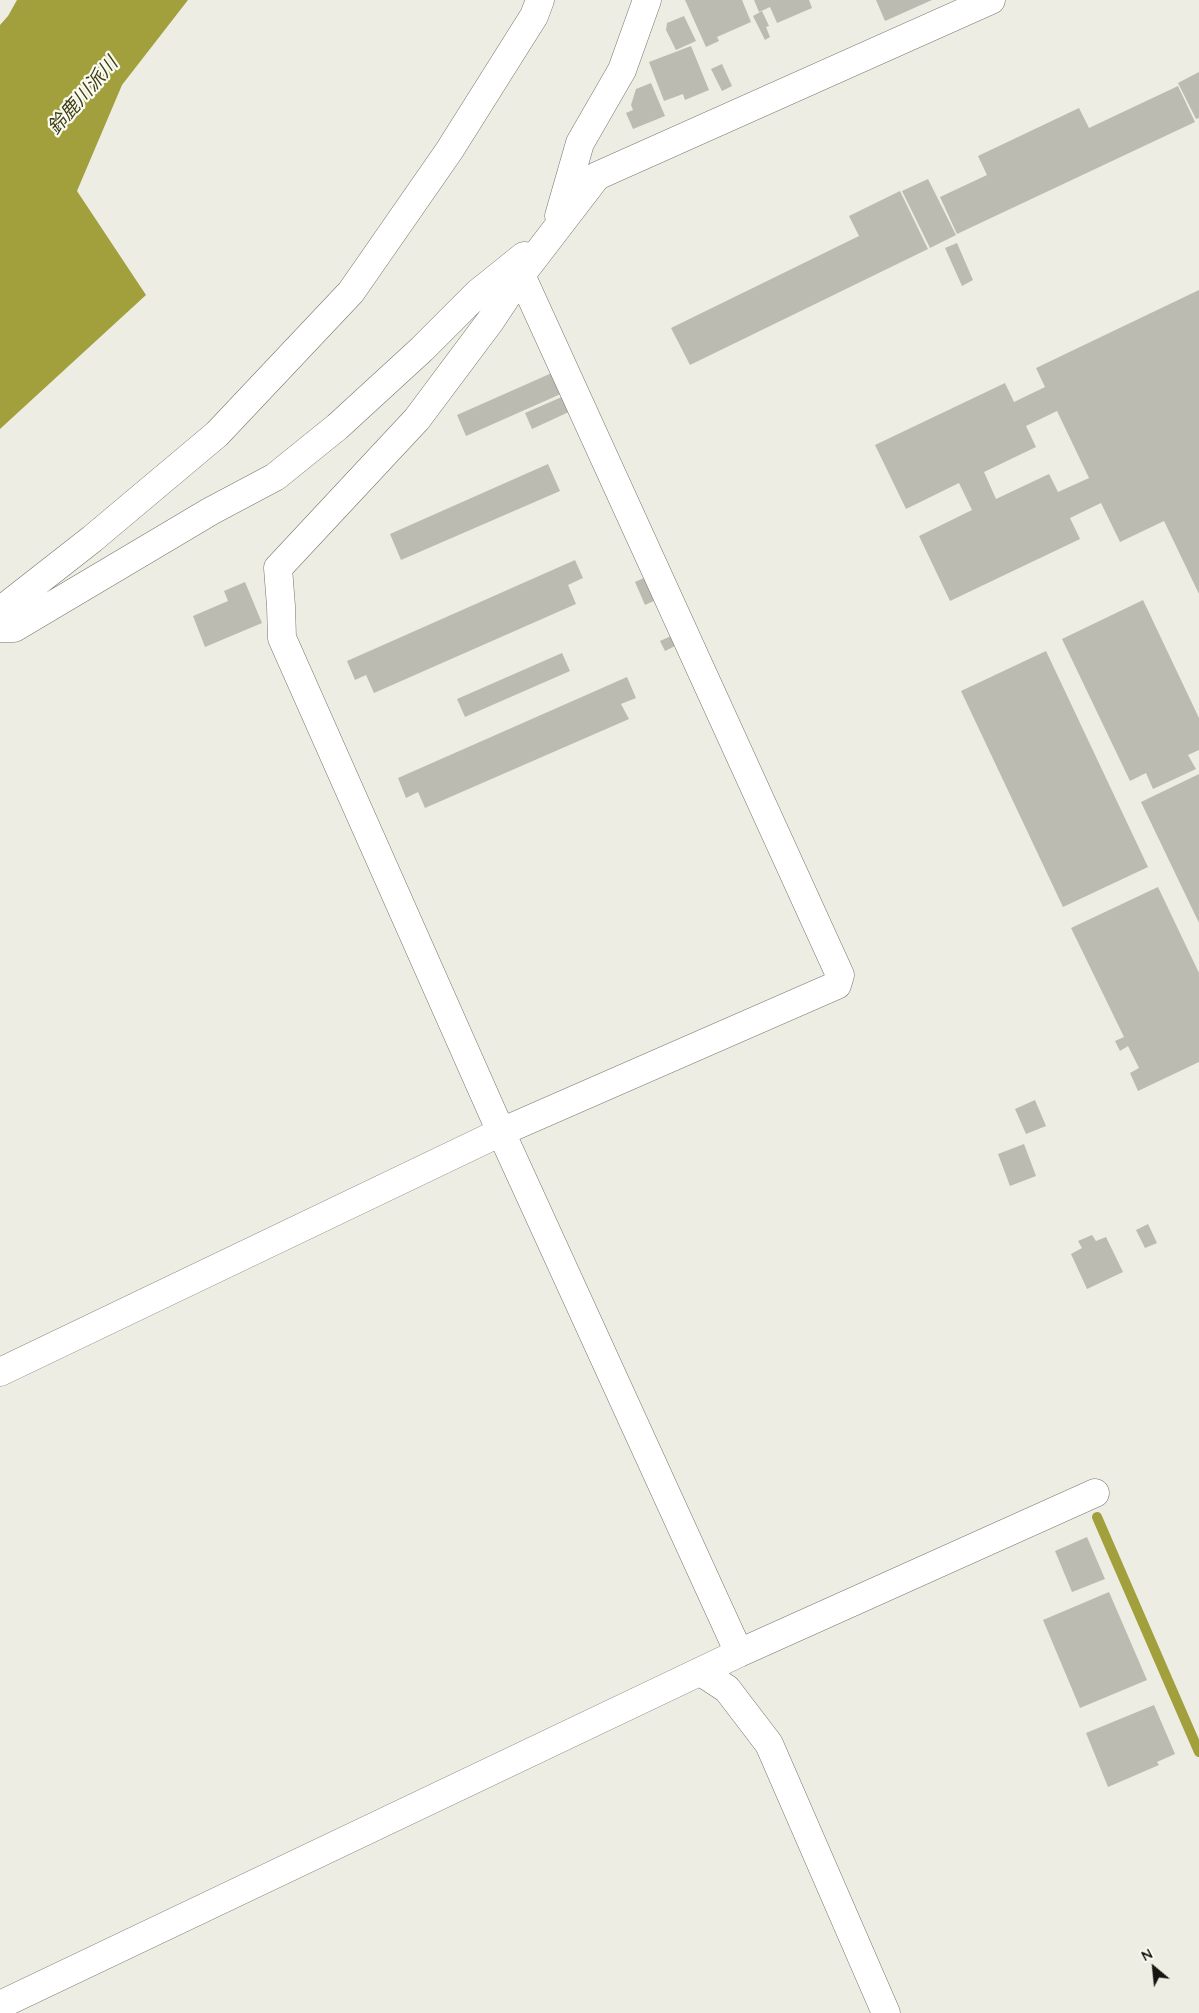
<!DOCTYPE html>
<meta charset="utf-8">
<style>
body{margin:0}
#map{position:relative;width:1199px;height:2013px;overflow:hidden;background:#edede3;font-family:Quicksand,sans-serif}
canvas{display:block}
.north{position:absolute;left:1129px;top:1943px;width:50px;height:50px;-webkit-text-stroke:4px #fafbf0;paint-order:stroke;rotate:332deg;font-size:14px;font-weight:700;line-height:20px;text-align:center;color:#151512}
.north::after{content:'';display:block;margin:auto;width:18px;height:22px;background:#151512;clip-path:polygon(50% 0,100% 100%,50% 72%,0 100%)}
</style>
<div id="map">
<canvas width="1199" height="2013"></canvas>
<div class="north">N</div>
</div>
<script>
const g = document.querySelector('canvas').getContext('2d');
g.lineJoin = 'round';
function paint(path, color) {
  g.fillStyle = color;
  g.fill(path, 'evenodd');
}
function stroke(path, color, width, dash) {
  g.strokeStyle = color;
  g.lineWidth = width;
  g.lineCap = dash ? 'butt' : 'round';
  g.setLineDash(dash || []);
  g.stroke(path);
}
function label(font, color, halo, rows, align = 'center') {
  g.font = font + ' Quicksand,"Noto Sans JP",sans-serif';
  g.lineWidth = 4.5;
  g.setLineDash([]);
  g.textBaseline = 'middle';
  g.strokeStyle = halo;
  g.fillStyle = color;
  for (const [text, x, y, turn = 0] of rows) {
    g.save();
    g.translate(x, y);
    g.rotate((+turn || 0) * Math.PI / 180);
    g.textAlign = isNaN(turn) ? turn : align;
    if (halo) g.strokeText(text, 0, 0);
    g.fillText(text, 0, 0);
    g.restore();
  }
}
paint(new Path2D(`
 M 17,0 L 188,0 L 122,85 L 77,191 L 146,295 L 0,429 L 0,25 L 8,16 Z`), '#a2a03d');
stroke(new Path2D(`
 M 1097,1517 L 1199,1752`), '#a2a03d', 10);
paint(new Path2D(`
 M 685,0 L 742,0 L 751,22 L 717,37 L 719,41 L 706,47 Z
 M 754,0 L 809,0 L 812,8 L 777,23 L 770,7 L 759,12 Z
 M 876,0 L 932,0 L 885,21 Z
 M 762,11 L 769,26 L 766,27 L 770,37 L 765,40 L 753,16 Z
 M 684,16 L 696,41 L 676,50 L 666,30 L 667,23 Z
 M 691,46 L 709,90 L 685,100 L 683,94 L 664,101 L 649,62 Z
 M 722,64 L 732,86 L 722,91 L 711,69 Z
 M 1199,72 L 1199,118 L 1196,119 L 1178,83 Z
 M 651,83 L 665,116 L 633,129 L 626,113 L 633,110 L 631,105 L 636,89 Z
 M 1178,86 L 1195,122 L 957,234 L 940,197 L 987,175 L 978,156 L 1079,108 L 1089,128 Z
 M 928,179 L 956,235 L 930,248 L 902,191 Z
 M 900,191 L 928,249 L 690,365 L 671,328 L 859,236 L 849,216 Z
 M 957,243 L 973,280 L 962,286 L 945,248 Z
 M 1199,290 L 1199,594 L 1164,521 L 1120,542 L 1101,503 L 1070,518 L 1080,539 L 950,601 L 919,536 L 972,510 L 959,483 L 906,509 L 875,445 L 1005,383 L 1014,402 L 1045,387 L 1036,368 ZM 1057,411 L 1089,478 L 1058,492 L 1049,474 L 996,499 L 984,472 L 1036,447 L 1026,426 Z
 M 554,372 L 563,393 L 466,436 L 457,415 Z
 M 564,396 L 571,411 L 532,429 L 525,413 Z
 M 548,464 L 560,491 L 401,560 L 390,534 Z
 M 575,560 L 583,578 L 568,585 L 576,604 L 374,693 L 366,675 L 355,680 L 347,661 Z
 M 646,577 L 656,600 L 645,605 L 635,582 Z
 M 245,582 L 262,623 L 205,647 L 193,616 L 228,601 L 224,591 Z
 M 1143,600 L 1199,718 L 1199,750 L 1188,755 L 1196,769 L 1153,789 L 1146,773 L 1130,781 L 1062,639 Z
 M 671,636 L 675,646 L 665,651 L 660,641 Z
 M 1046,651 L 1148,867 L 1063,907 L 961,691 Z
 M 562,653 L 570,671 L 465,717 L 457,699 Z
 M 627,677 L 636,698 L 621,704 L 629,719 L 425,808 L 418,792 L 406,798 L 398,778 Z
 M 1199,774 L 1199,923 L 1141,802 Z
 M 1158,887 L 1199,973 L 1199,1062 L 1138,1091 L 1130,1073 L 1139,1068 L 1128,1046 L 1120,1051 L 1115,1041 L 1124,1037 L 1071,928 Z
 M 1035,1100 L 1046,1126 L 1026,1134 L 1015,1109 Z
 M 1024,1144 L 1036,1176 L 1010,1186 L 998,1154 Z
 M 1148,1224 L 1157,1243 L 1145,1248 L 1136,1230 Z
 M 1092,1235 L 1096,1241 L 1106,1237 L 1123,1272 L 1087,1289 L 1071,1254 L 1082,1248 L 1078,1241 Z
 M 1087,1537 L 1105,1579 L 1072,1592 L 1055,1551 Z
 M 1109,1592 L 1147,1680 L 1080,1708 L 1043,1620 Z
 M 1154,1705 L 1175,1754 L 1157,1762 L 1159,1765 L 1108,1787 L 1086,1733 Z`), '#bbbbb2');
const minor = new Path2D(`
 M 559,216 L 580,143 L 622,70 L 647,0
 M 0,611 L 92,539 L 217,434 L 351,292 L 449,151 L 534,16 L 540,0
 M 0,628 L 14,628 L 211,511 L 275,477 L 337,427 L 422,349 L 478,293 L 524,256
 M 0,1372 L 501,1132 L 837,985 L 840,975 L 521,275
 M 739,1653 L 501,1132 L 282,638 L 281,606 L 278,568 L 417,419 L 491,320 L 521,275 L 597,176 L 991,0
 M 701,1672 L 727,1689 L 769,1744 L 886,2013
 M 0,2005 L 739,1653 L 1095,1493`);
stroke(minor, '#76766d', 29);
stroke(minor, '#fff', 28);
label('italic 19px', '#3e3d13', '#fafbf0', [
 ["鈴鹿川派川",83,96,-49]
]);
</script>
